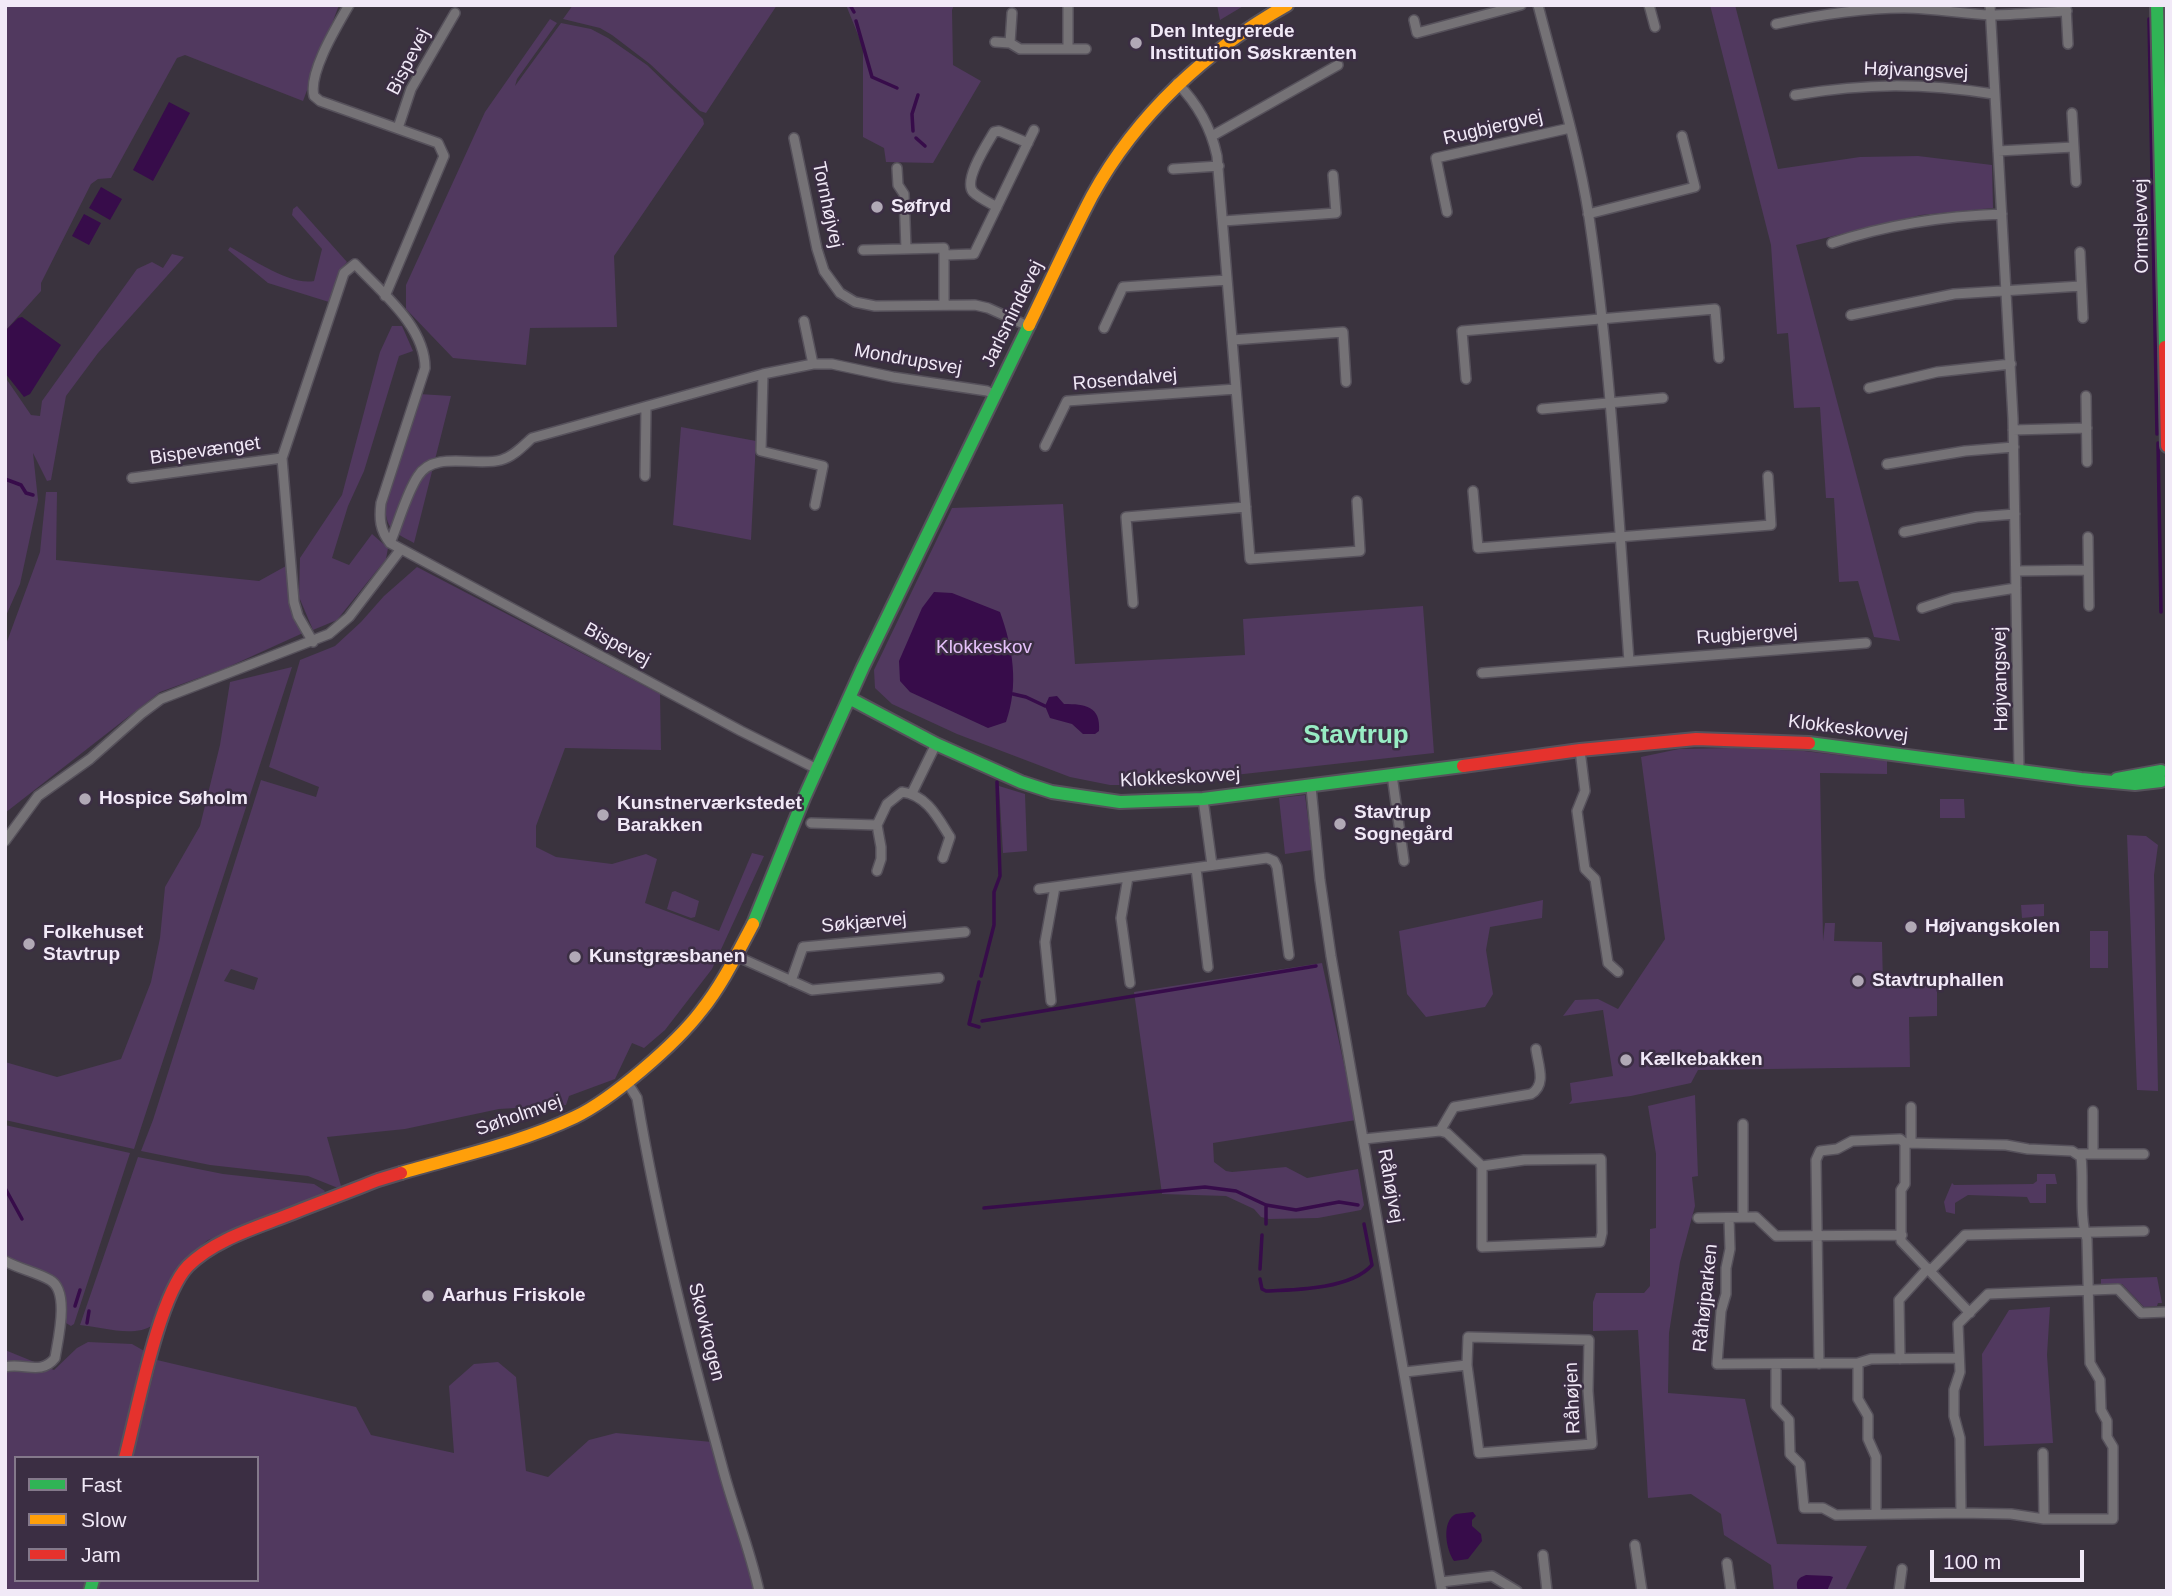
<!DOCTYPE html>
<meta charset="utf-8">
<style>
body{margin:0}
#map{position:relative;width:2172px;height:1596px;overflow:hidden;background:#3a333e;font-family:Helvetica,sans-serif}
canvas{display:block}
.frame{position:absolute;inset:0;border:7px solid #f1e9f7;pointer-events:none}
.legend{position:absolute;left:14px;top:1456px;width:245px;height:126px;box-sizing:border-box;background:#3b2e43;border:2px solid #84798b;margin:0;padding:9px 12px;list-style:none;font-size:21px;color:#f1e9f7}
.legend li{display:flex;align-items:center;gap:14px;height:35px}
.legend b{width:35px;border:2px solid #84798b}
.scale{position:absolute;left:1930px;top:1550px;width:154px;height:32px;box-sizing:border-box;border:4px solid #f1e9f7;border-top:0;padding-left:9px;font-size:21px;line-height:24px;white-space:nowrap;color:#f1e9f7;-webkit-text-stroke:5px #3b2e43;paint-order:stroke}
</style>
<div id="map">
<canvas width="2172" height="1596"></canvas>
<div class="frame"></div>
<ul class="legend">
<li><b style="height:9px;background:#30b455"></b>Fast</li>
<li><b style="height:9px;background:#ff9f0a"></b>Slow</li>
<li><b style="height:9px;background:#e5322d"></b>Jam</li>
</ul>
<div class="scale">100 m</div>
</div>
<script>
const g = document.querySelector('canvas').getContext('2d');
g.lineJoin = 'round';
function paint(path, color) {
  g.fillStyle = color;
  g.fill(path, 'evenodd');
}
function stroke(path, color, width, dash) {
  g.strokeStyle = color;
  g.lineWidth = width;
  g.lineCap = dash ? 'butt' : 'round';
  g.setLineDash(dash || []);
  g.stroke(path);
}
function label(font, color, halo, rows, align = 'center') {
  g.font = font + ' Helvetica,sans-serif';
  g.lineWidth = 5;
  g.setLineDash([]);
  g.textBaseline = 'middle';
  g.strokeStyle = halo;
  g.fillStyle = color;
  for (const [text, x, y, turn = 0] of rows) {
    g.save();
    g.translate(x, y);
    g.rotate((+turn || 0) * Math.PI / 180);
    g.textAlign = isNaN(turn) ? turn : align;
    if (halo) g.strokeText(text, 0, 0);
    g.fillText(text, 0, 0);
    g.restore();
  }
}
paint(new Path2D(`
 M 5,5 L 339,5 L 303,101 L 185,55 L 177,58 L 111,178 L 98,179 L 91,184 L 41,283 L 41,291 L 5,331 Z
 M 573,5 L 777,5 L 706,113 L 700,111 L 650,64 L 612,35 L 600,28 L 563,19 Z
 M 846,5 L 954,5 L 952,10 L 953,65 L 981,81 L 933,163 L 886,162 L 884,148 L 863,137 L 863,47 Z
 M 1217,5 L 1245,5 L 1220,20 Z
 M 1710,5 L 1735,5 L 1778,169 L 1860,157 L 1918,156 L 1992,165 L 1993,208 L 1921,215 L 1796,245 L 1900,641 L 1874,637 L 1858,581 L 1839,582 L 1834,498 L 1826,498 L 1820,407 L 1794,408 L 1788,333 L 1777,334 L 1771,245 Z
 M 550,19 L 557,23 L 517,79 L 515,86 L 561,23 L 591,29 L 608,38 L 647,65 L 703,119 L 704,124 L 614,256 L 617,327 L 530,328 L 526,365 L 453,358 L 406,309 L 406,285 L 485,112 Z
 M 297,206 L 347,262 L 340,270 L 329,302 L 268,283 L 228,250 L 230,247 C 251,258 290,286 314,281 L 322,249 L 292,215 L 293,209 Z
 M 172,254 L 184,257 L 98,353 L 66,396 L 51,480 L 47,481 L 33,453 L 38,500 L 20,584 L 5,618 L 5,377 L 31,415 L 40,416 L 42,401 L 137,269 L 152,262 L 163,268 Z
 M 392,326 L 402,326 L 413,351 L 399,356 L 364,471 L 348,506 L 332,558 L 349,565 L 372,534 L 388,548 L 386,559 L 337,620 L 313,630 L 299,597 L 300,558 L 342,495 L 380,352 Z
 M 419,394 L 451,396 L 414,543 C 392,531 386,530 385,503 Z
 M 681,427 L 756,441 L 751,540 L 673,525 Z
 M 46,492 L 57,492 L 56,560 L 259,581 L 286,566 L 290,605 L 303,633 L 226,668 L 160,692 L 5,813 L 5,647 L 40,552 Z
 M 1063,504 L 1075,664 L 1245,655 L 1243,619 L 1423,606 L 1434,753 L 1144,785 L 1110,785 L 1070,777 L 957,734 L 892,704 L 875,688 L 874,670 L 952,508 Z
 M 417,567 L 660,694 L 661,750 L 565,748 L 536,826 L 536,847 L 556,857 L 612,864 L 646,854 L 657,859 L 645,903 L 719,931 L 752,853 L 764,856 L 712,969 L 665,1030 L 644,1048 L 632,1043 L 615,1079 L 569,1096 L 566,1105 L 499,1109 L 405,1129 L 327,1137 L 341,1186 L 338,1188 L 308,1176 L 210,1165 L 141,1151 L 153,1120 L 261,780 L 316,797 L 319,787 L 269,767 L 300,660 L 335,646 L 361,622 L 384,596 ZM 231,969 L 258,978 L 254,990 L 224,981 Z
 M 292,667 L 134,1149 L 5,1120 L 5,1062 L 57,1077 L 121,1059 L 151,982 L 160,938 L 165,887 L 200,826 L 220,745 L 230,682 Z
 M 1732,748 L 1804,751 L 1887,761 L 1887,774 L 1820,773 L 1823,941 L 1825,923 L 1835,923 L 1834,941 L 1882,942 L 1883,984 L 1937,983 L 1937,1016 L 1909,1017 L 1910,1067 L 1698,1070 L 1691,1083 L 1631,1096 L 1569,1104 L 1572,1100 L 1570,1083 L 1613,1076 L 1603,1010 L 1563,1016 L 1575,1000 L 1598,999 L 1618,1009 L 1665,939 L 1641,757 L 1679,749 Z
 M 999,786 L 1025,794 L 1027,851 L 1003,853 Z
 M 1305,795 L 1312,850 L 1285,854 L 1279,798 Z
 M 1940,799 L 1964,799 L 1965,818 L 1940,818 Z
 M 2127,835 L 2146,836 L 2158,845 L 2154,875 L 2158,1091 L 2137,1090 Z
 M 675,891 L 699,901 L 695,917 L 691,918 L 667,909 L 672,892 Z
 M 1543,900 L 1542,918 L 1490,927 L 1486,950 L 1493,994 L 1485,1007 L 1426,1017 L 1407,994 L 1399,931 Z
 M 2044,904 L 2044,916 L 2022,918 L 2021,905 Z
 M 2090,931 L 2108,931 L 2108,968 L 2090,968 Z
 M 1322,963 L 1356,1120 L 1213,1143 L 1214,1162 L 1226,1171 L 1232,1172 L 1286,1167 L 1307,1178 L 1358,1169 L 1364,1205 L 1361,1210 L 1318,1218 L 1269,1219 L 1261,1217 L 1254,1209 L 1226,1196 L 1162,1194 L 1134,992 Z
 M 1695,1095 L 1698,1176 L 1692,1177 L 1695,1206 L 1680,1262 L 1669,1333 L 1668,1393 L 1745,1399 L 1777,1544 L 1867,1546 L 1845,1591 L 1774,1591 L 1771,1565 L 1724,1535 L 1721,1514 L 1691,1494 L 1648,1498 L 1638,1330 L 1593,1331 L 1593,1302 L 1596,1293 L 1644,1293 L 1650,1286 L 1650,1229 L 1656,1228 L 1656,1154 L 1648,1106 Z
 M 5,1125 L 130,1153 L 74,1324 L 71,1326 L 66,1323 C 61,1307 70,1295 58,1280 L 5,1256 Z
 M 138,1157 L 223,1174 L 314,1184 L 325,1191 L 322,1195 L 208,1240 L 186,1258 L 169,1282 L 153,1325 C 134,1338 102,1327 80,1325 Z
 M 2037,1174 L 2055,1174 L 2057,1184 L 2046,1184 L 2046,1203 L 2030,1203 L 2027,1197 L 1968,1195 L 1955,1203 L 1955,1214 L 1946,1212 L 1944,1202 L 1952,1183 L 1954,1185 L 2033,1184 L 2037,1181 Z
 M 2157,1277 L 2162,1303 L 2158,1303 L 2157,1306 L 2144,1307 L 2122,1284 L 2101,1284 L 2101,1279 Z
 M 2050,1307 L 2047,1355 L 2053,1443 L 1984,1446 L 1982,1354 L 2009,1310 Z
 M 88,1342 L 132,1344 L 146,1352 L 118,1458 L 16,1458 L 16,1580 L 85,1580 L 82,1591 L 5,1591 L 5,1350 L 54,1370 L 77,1348 Z
 M 157,1360 L 356,1407 L 371,1435 L 454,1453 L 449,1386 L 474,1364 L 498,1362 L 516,1377 L 526,1471 L 548,1477 L 589,1440 L 616,1433 L 712,1442 L 754,1591 L 97,1591 L 100,1580 L 257,1580 L 257,1458 L 132,1458 Z`), '#51395f');
paint(new Path2D(`
 M 169,102 L 190,113 L 153,181 L 133,170 Z
 M 101,187 L 122,199 L 110,220 L 89,208 Z
 M 84,214 L 101,223 L 89,245 L 72,236 Z
 M 22,317 L 61,345 L 30,394 L 24,397 L 5,373 L 5,331 L 18,318 Z
 M 934,592 L 952,593 L 1000,612 C 1013,648 1019,685 1006,722 L 988,728 L 910,692 L 900,681 L 899,661 L 922,608 Z
 M 1057,696 L 1064,704 C 1085,704 1101,706 1099,731 L 1095,734 L 1083,734 L 1072,724 L 1050,718 L 1045,706 L 1049,697 Z
 M 1473,1512 L 1476,1516 L 1472,1520 L 1472,1526 L 1481,1534 L 1482,1541 L 1468,1559 L 1454,1561 C 1446,1550 1441,1521 1456,1514 C 1461,1513 1468,1513 1473,1512 Z
 M 1806,1575 L 1830,1576 L 1833,1577 L 1827,1591 L 1798,1591 C 1795,1581 1798,1578 1806,1575 Z`), '#370c4a');
stroke(new Path2D(`
 M 850,5 L 854,12
 M 2149,19 L 2157,434
 M 856,21 L 872,77 L 897,88
 M 913,131 L 912,114 L 918,95
 M 916,138 L 925,146
 M 2158,443 L 2161,612
 M 5,479 L 21,485 L 26,493 L 33,495
 M 1013,694 L 1026,697 L 1045,706
 M 981,976 L 994,925 L 994,892 L 1000,876 L 997,782
 M 982,1021 L 1316,966
 M 979,1027 L 969,1024 L 979,982
 M 5,1188 L 22,1219
 M 1266,1206 L 1266,1224
 M 984,1208 L 1205,1187 L 1236,1191 L 1266,1205 L 1296,1210 L 1339,1202 L 1358,1205
 M 1260,1269 L 1262,1235
 M 1260,1279 L 1262,1289 L 1266,1291 C 1296,1290 1351,1289 1372,1265 L 1364,1224
 M 75,1306 L 80,1290
 M 87,1323 L 89,1311`), '#370c4a', 3.5);
const street = new Path2D(`
 M 349,5 C 337,26 308,73 314,96 L 320,101 L 438,143 L 444,156 L 385,296
 M 1068,5 L 1068,49
 M 1538,5 C 1556,75 1578,146 1589,217 C 1611,364 1618,513 1629,661
 M 1649,5 L 1655,27
 M 1990,5 L 2013,418 L 2019,770
 M 2066,7 L 2068,44
 M 1012,13 L 1010,43 L 1020,49 L 1086,49
 M 1414,20 L 1417,33 L 1521,5
 M 1776,24 C 1818,15 1861,8 1904,8 C 1934,8 1962,14 1991,15 C 2016,15 2042,12 2067,11
 M 995,42 L 1010,43
 M 1177,83 C 1197,103 1211,128 1217,156 L 1250,559 L 1360,551 L 1357,501
 M 1795,95 C 1868,83 1921,83 1994,94
 M 2072,113 L 2076,182
 M 398,128 L 411,89 L 455,13
 M 1212,136 L 1338,65
 M 794,138 L 817,249 L 824,271 L 840,293 L 855,302 L 875,306 L 975,305 L 988,308 L 1028,326
 M 1998,151 L 2074,147
 M 897,168 L 898,185 L 904,194 L 906,249
 M 1173,169 L 1219,166
 M 997,207 C 990,203 979,198 973,192 C 963,180 987,144 994,132 L 999,131 L 1028,143
 M 1447,212 L 1436,158 L 1570,128
 M 1588,214 L 1695,187 L 1682,136
 M 1223,221 L 1336,213 L 1333,175
 M 1832,243 C 1889,224 1943,216 2002,214
 M 863,250 L 944,248 L 944,305
 M 2080,252 L 2083,318
 M 945,255 L 974,254 L 1034,130
 M 1851,315 L 1954,294 L 2081,286
 M 804,321 L 813,364
 M 1104,328 L 1123,287 L 1227,280
 M 1232,340 L 1343,332 L 1346,382
 M 763,374 L 761,451 L 823,466 L 815,505
 M 1466,379 L 1462,331 L 1715,309 L 1719,358
 M 1869,388 L 1937,372 L 2011,364
 M 2086,396 L 2087,462
 M 1542,409 L 1663,398
 M 2013,430 L 2087,428
 M 1045,446 L 1067,401 L 1236,389
 M 1887,464 L 1965,451 L 2014,447
 M 645,476 L 646,407
 M 132,478 L 282,458
 M 1473,491 L 1478,548 L 1771,525 L 1768,476
 M 1904,532 L 1977,517 L 2015,514
 M 2088,537 L 2089,606
 M 390,543 C 399,522 406,494 418,476 C 434,450 476,467 501,460 C 513,457 523,446 532,438 L 763,374 L 813,364 L 832,364 L 893,377 L 987,391 L 995,395
 M 2016,571 L 2088,570
 M 1133,603 L 1126,517 L 1246,507
 M 1922,608 L 1953,598 L 2016,588
 M 313,642 L 298,616 L 294,602 L 282,458 L 344,273 L 355,264 C 381,292 425,326 425,368 L 381,503 C 379,519 380,530 390,543 L 741,731 L 817,769
 M 1482,673 L 1866,643
 M 1580,750 L 1585,791 L 1577,811 L 1585,869 L 1595,879 L 1608,963 L 1618,972
 M 1392,775 L 1404,861
 M 1311,787 L 1320,880 L 1331,956 L 1442,1591
 M 912,793 L 936,744
 M 1203,799 L 1212,865
 M 811,823 L 877,825
 M 5,841 L 38,796 L 90,759 L 141,714 L 161,699 L 329,634 L 349,617 L 401,549
 M 1196,868 L 1208,967
 M 877,871 L 881,859 L 881,847 L 877,825 L 887,804 L 902,792 C 927,795 938,818 950,837 L 943,858
 M 1128,877 L 1121,918 L 1130,983
 M 1039,889 L 1267,858 L 1274,861 L 1277,867 L 1289,955
 M 736,956 L 812,990 L 939,978
 M 791,981 L 803,947 L 965,932
 M 1051,1001 L 1045,942 L 1055,887
 M 627,1082 L 637,1098 C 658,1224 690,1349 724,1473 C 735,1513 750,1550 759,1591
 M 1911,1107 L 1911,1143
 M 1743,1124 L 1743,1217
 M 1440,1131 L 1454,1107 L 1531,1094 C 1547,1085 1538,1065 1536,1049
 M 1364,1139 L 1440,1131 L 1447,1133 L 1482,1166 L 1482,1247 L 1600,1242 L 1602,1233 L 1601,1159 L 1524,1160 L 1482,1166
 M 1905,1143 L 1905,1184 L 1901,1190 L 1901,1241 L 1970,1313
 M 2079,1154 L 2144,1154
 M 2093,1154 L 2093,1111
 M 1698,1218 L 1756,1217 L 1776,1236 L 1902,1235
 M 1729,1218 L 1730,1249 L 1726,1268 L 1726,1294 L 1721,1311 L 1717,1364 L 1858,1363 L 1871,1359 L 1959,1358
 M 5,1261 C 19,1269 36,1272 50,1280 C 70,1291 58,1339 55,1358 C 41,1376 23,1362 5,1367
 M 1930,1271 L 1965,1235 L 2144,1231
 M 1900,1359 L 1899,1300 L 1928,1268
 M 1858,1363 L 1858,1399 L 1868,1416 L 1868,1439 L 1876,1457 L 1876,1514
 M 1776,1364 L 1776,1406 L 1789,1420 L 1790,1454 L 1800,1464 L 1804,1508 L 1823,1508 L 1836,1515 L 1961,1513 L 2011,1514 L 2044,1519 L 2113,1519 L 2113,1447 L 2107,1437 L 2107,1421 L 2101,1410 L 2100,1380 L 2090,1363 L 2087,1239 C 2079,1219 2084,1180 2081,1157 L 2072,1151 L 2028,1149 L 2006,1145 L 1905,1143 L 1900,1139 L 1852,1141 L 1837,1149 L 1820,1151 L 1816,1160 L 1819,1364
 M 1405,1372 L 1467,1365 L 1479,1453 L 1592,1444 L 1588,1391 L 1589,1340 L 1468,1337 L 1467,1365
 M 2043,1453 L 2044,1519
 M 1961,1513 L 1960,1438 L 1954,1416 L 1954,1390 L 1960,1372 L 1958,1324 L 1988,1294 L 2118,1289 L 2141,1313 L 2167,1312
 M 1635,1545 L 1642,1591
 M 1543,1555 L 1547,1591
 M 1727,1563 L 1731,1591
 M 1441,1582 L 1492,1576 L 1517,1591
 M 1899,1591 L 1902,1569`);
const fast = new Path2D(`
 M 2157,5 L 2165,347
 M 849,698 L 936,744 L 1021,782 L 1052,792 L 1120,802 L 1203,799 L 1463,766
 M 1809,743 L 2081,779 L 2135,784 L 2161,781
 M 2117,779 L 2161,771
 M 753,924 L 804,798 L 863,667 L 1029,325
 M 90,1591 L 93,1580`);
const slow = new Path2D(`
 M 1029,325 C 1050,282 1070,238 1092,196 C 1137,114 1207,50 1287,5
 M 401,1173 C 459,1156 520,1143 575,1117 C 611,1100 676,1044 701,1011 C 722,985 737,954 753,924`);
const jam = new Path2D(`
 M 2165,347 L 2167,446
 M 1463,766 L 1580,750 L 1696,739 L 1809,743
 M 125,1458 C 137,1413 158,1297 188,1266 C 214,1240 255,1228 288,1215 C 318,1203 348,1192 378,1180 L 401,1173`);
stroke(street, '#56515b', 12);
stroke(fast, '#56515b', 16);
stroke(slow, '#56515b', 16);
stroke(jam, '#56515b', 16);
stroke(street, '#757276', 9);
stroke(fast, '#30b455', 12);
stroke(slow, '#ff9f0a', 12);
stroke(jam, '#e5322d', 12);
for (const [x, y, r, color] of [
 [1136,43,7,"#b1a9b6"],
 [877,207,7,"#b1a9b6"],
 [85,799,7,"#b1a9b6"],
 [603,815,7,"#b1a9b6"],
 [1340,824,7,"#b1a9b6"],
 [1911,927,7,"#b1a9b6"],
 [29,944,7,"#b1a9b6"],
 [575,957,7,"#b1a9b6"],
 [1858,981,7,"#b1a9b6"],
 [1626,1060,7,"#b1a9b6"],
 [428,1296,7,"#b1a9b6"]
]) {
  const dot = new Path2D();
  dot.arc(x, y, r, 0, 2 * Math.PI);
  g.fillStyle = color;
  g.fill(dot);
  stroke(dot, '#3b2e43', 2.5);
}
label('bold 19px', '#f1e9f7', '#3b2e43', [
 ["Den Integrerede",1150,32],
 ["Institution Søskrænten",1150,54],
 ["Søfryd",891,207],
 ["Hospice Søholm",99,799],
 ["Kunstnerværkstedet",617,804],
 ["Barakken",617,826],
 ["Stavtrup",1354,813],
 ["Sognegård",1354,835],
 ["Højvangskolen",1925,927],
 ["Folkehuset",43,933],
 ["Stavtrup",43,955],
 ["Kunstgræsbanen",589,957],
 ["Stavtruphallen",1872,981],
 ["Kælkebakken",1640,1060],
 ["Aarhus Friskole",442,1296]
], 'left');
label('19px', '#f1e9f7', '#3b2e43', [
 ["Bispevej",409,62,-63],
 ["Højvangsvej",1916,71,2],
 ["Rugbjergvej",1493,128,-13],
 ["Tornhøjvej",827,205,78],
 ["Ormslevvej",2142,226,-91],
 ["Jarlsmindevej",1013,314,-64],
 ["Mondrupsvej",908,360,10],
 ["Rosendalvej",1125,380,-5],
 ["Bispevænget",205,451,-8],
 ["Rugbjergvej",1747,635,-4],
 ["Bispevej",617,645,28],
 ["Højvangsvej",2001,679,-91],
 ["Klokkeskovvej",1848,729,7],
 ["Klokkeskovvej",1180,778,-3],
 ["Søkjærvej",864,923,-5],
 ["Søholmvej",519,1116,-19],
 ["Råhøjvej",1390,1186,80],
 ["Råhøjparken",1706,1298,-84],
 ["Skovkrogen",706,1332,76],
 ["Råhøjen",1573,1398,-92]
]);
label('19px', '#e5c0fa', '#3b2e43', [
 ["Klokkeskov",984,648]
]);
label('bold 26px', '#98ecc4', '#3b2e43', [
 ["Stavtrup",1356,736]
]);
</script>
